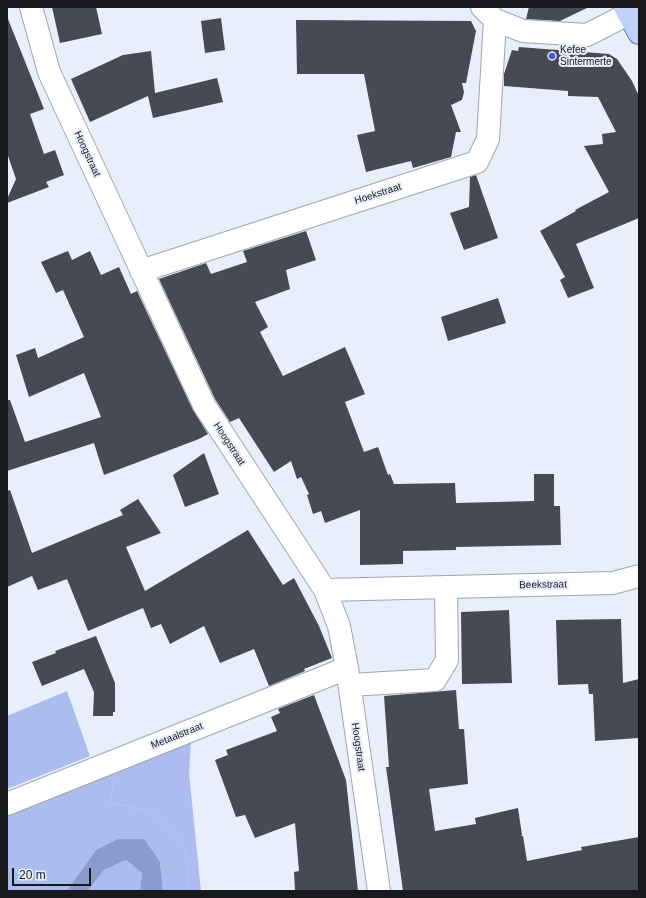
<!DOCTYPE html>
<style>
body{margin:0}
#map{position:relative;width:646px;height:898px;overflow:hidden;background:#e9eefb;font-family:Helvetica,sans-serif}
canvas{display:block}
.frame{position:absolute;inset:0;border:8px solid #17191d;pointer-events:none}
.scale{position:absolute;left:12px;top:868px;width:79px;height:18px;box-sizing:border-box;border:2px solid #17191d;border-top:0;padding-left:5px;font-size:12px;line-height:14px;white-space:nowrap;color:#17191d;-webkit-text-stroke:3px #e9eefb;paint-order:stroke}
</style>
<div id="map">
<canvas width="646" height="898"></canvas>
<div class="frame"></div>
<div class="scale">20 m</div>
</div>
<script>
const g = document.querySelector('canvas').getContext('2d');
g.lineJoin = 'round';
function paint(path, color) {
  g.fillStyle = color;
  g.fill(path, 'evenodd');
}
function stroke(path, color, width, dash) {
  g.strokeStyle = color;
  g.lineWidth = width;
  g.lineCap = dash ? 'butt' : 'round';
  g.setLineDash(dash || []);
  g.stroke(path);
}
function label(font, color, halo, rows, align = 'center') {
  g.font = font + ' Helvetica,sans-serif';
  g.lineWidth = 4;
  g.setLineDash([]);
  g.textBaseline = 'middle';
  g.strokeStyle = halo;
  g.fillStyle = color;
  for (const [text, x, y, turn = 0] of rows) {
    g.save();
    g.translate(x, y);
    g.rotate((+turn || 0) * Math.PI / 180);
    g.textAlign = isNaN(turn) ? turn : align;
    if (halo) g.strokeText(text, 0, 0);
    g.fillText(text, 0, 0);
    g.restore();
  }
}
paint(new Path2D(`
 M 67,691 L 90,756 L 7,789 L 7,716 Z
 M 116,773 L 110,803 L 129,806 L 151,814 L 169,826 L 185,849 L 188,876 L 187,891 L 163,891 L 160,862 L 96,850 L 68,889 L 69,891 L 7,891 L 7,813 Z
 M 126,860 L 142,873 L 140,891 L 88,891 L 104,870 Z`), '#abbcef');
paint(new Path2D(`
 M 191,742 L 189,773 L 201,891 L 187,891 L 188,876 L 185,849 L 169,826 L 151,814 L 129,806 L 110,803 L 116,773 Z`), '#acbcf0');
paint(new Path2D(`
 M 119,839 L 144,839 L 160,862 L 163,891 L 140,891 L 142,873 L 126,860 L 104,870 L 88,891 L 69,891 L 68,889 L 96,850 Z`), '#8b9bcd');
paint(new Path2D(`
 M 52,7 L 96,7 L 102,34 L 60,43 Z
 M 529,7 L 589,7 L 560,21 L 526,19 Z
 M 221,18 L 225,50 L 205,53 L 201,21 Z
 M 7,19 L 8,19 L 44,109 L 30,114 L 44,154 L 55,150 L 64,175 L 46,182 L 49,187 L 7,203 L 7,199 L 16,179 L 7,153 Z
 M 296,20 L 471,21 L 476,31 L 466,83 L 462,83 L 464,92 L 462,100 L 451,105 L 461,132 L 456,132 L 451,157 L 413,168 L 411,161 L 366,172 L 357,135 L 375,131 L 364,74 L 297,74 Z
 M 519,47 L 609,54 L 617,59 L 632,81 L 639,96 L 639,218 L 576,244 L 594,288 L 568,298 L 560,280 L 565,277 L 540,231 L 576,211 L 575,210 L 609,192 L 584,146 L 603,144 L 602,134 L 616,132 L 598,97 L 568,96 L 568,91 L 504,86 L 504,74 L 512,50 L 518,51 Z
 M 151,51 L 155,93 L 217,78 L 223,102 L 153,118 L 148,96 L 90,122 L 71,79 L 123,55 Z
 M 476,175 L 498,238 L 464,250 L 450,213 L 469,207 L 470,177 Z
 M 306,231 L 316,260 L 286,270 L 290,289 L 255,302 L 268,327 L 260,332 L 283,376 L 345,347 L 365,394 L 345,402 L 364,452 L 378,447 L 388,475 L 390,474 L 394,484 L 455,483 L 456,503 L 534,501 L 534,474 L 554,474 L 554,506 L 560,506 L 561,545 L 456,547 L 456,550 L 403,551 L 403,564 L 360,565 L 360,510 L 325,523 L 321,511 L 313,514 L 307,495 L 309,494 L 301,477 L 297,479 L 291,461 L 274,472 L 239,418 L 230,422 L 215,399 L 159,279 L 206,263 L 211,274 L 247,262 L 243,251 Z
 M 68,251 L 72,260 L 90,251 L 101,275 L 119,267 L 131,294 L 137,291 L 193,410 L 208,434 L 199,439 L 104,475 L 94,443 L 7,471 L 7,400 L 10,400 L 25,442 L 101,417 L 84,373 L 29,397 L 16,355 L 35,348 L 38,358 L 84,337 L 63,290 L 56,293 L 41,262 Z
 M 498,298 L 506,323 L 448,341 L 441,317 Z
 M 204,453 L 219,494 L 185,507 L 173,475 Z
 M 10,490 L 32,553 L 123,515 L 120,510 L 138,499 L 161,533 L 126,547 L 145,591 L 248,530 L 283,585 L 294,578 L 319,626 L 332,658 L 304,669 L 305,671 L 269,686 L 254,649 L 220,663 L 204,626 L 170,644 L 161,624 L 151,628 L 143,608 L 88,631 L 67,579 L 38,590 L 32,576 L 7,587 L 7,491 Z
 M 509,610 L 512,683 L 462,684 L 461,612 Z
 M 621,619 L 623,683 L 639,679 L 639,738 L 595,741 L 593,694 L 589,694 L 588,684 L 558,685 L 556,620 Z
 M 96,636 L 115,683 L 115,712 L 113,712 L 113,716 L 93,716 L 94,692 L 84,669 L 42,686 L 32,662 L 56,653 L 55,651 Z
 M 456,690 L 459,729 L 464,729 L 468,784 L 429,789 L 435,831 L 476,824 L 475,818 L 518,808 L 522,835 L 521,836 L 523,836 L 527,861 L 582,850 L 581,847 L 639,837 L 639,891 L 403,891 L 386,767 L 389,767 L 384,696 Z
 M 314,695 L 346,780 L 358,891 L 295,891 L 294,872 L 299,871 L 295,823 L 255,838 L 245,815 L 236,817 L 215,760 L 228,755 L 226,750 L 277,731 L 271,717 L 280,713 L 278,709 Z`), '#474a55');
const minor = new Path2D(`
 M 31,7 L 49,72 L 204,405 L 325,590 L 339,626 L 347,668 L 379,891
 M 482,7 L 495,20 L 523,31 L 587,35 L 628,14
 M 141,271 L 477,162 L 488,139 L 495,20
 M 325,590 L 613,583 L 639,576
 M 350,685 L 435,680 L 447,660 L 446,587
 M 7,804 L 347,668`);
const major = new Path2D(`
 M 625,7 L 639,33`);
stroke(minor, '#a1a5b1', 24);
stroke(major, '#6c7caf', 24);
stroke(minor, '#fff', 22);
stroke(major, '#c2d0fe', 22);
for (const [x, y, r, color] of [
 [552,56,4,"#445bce"]
]) {
  const dot = new Path2D();
  dot.arc(x, y, r, 0, 2 * Math.PI);
  g.fillStyle = color;
  g.fill(dot);
  stroke(dot, '#e9eefb', 1.5);
}
label('10px', '#17191d', '#e9eefb', [
 ["Kefee",560,50],
 ["Sintermerte",560,62]
], 'left');
label('10px', '#17191d', '#e9eefb', [
 ["Hoogstraat",87,154,65],
 ["Hoekstraat",378,194,-18],
 ["Hoogstraat",229,444,57],
 ["Beekstraat",543,585,-1],
 ["Metaalstraat",177,736,-22],
 ["Hoogstraat",358,747,82]
]);
</script>
